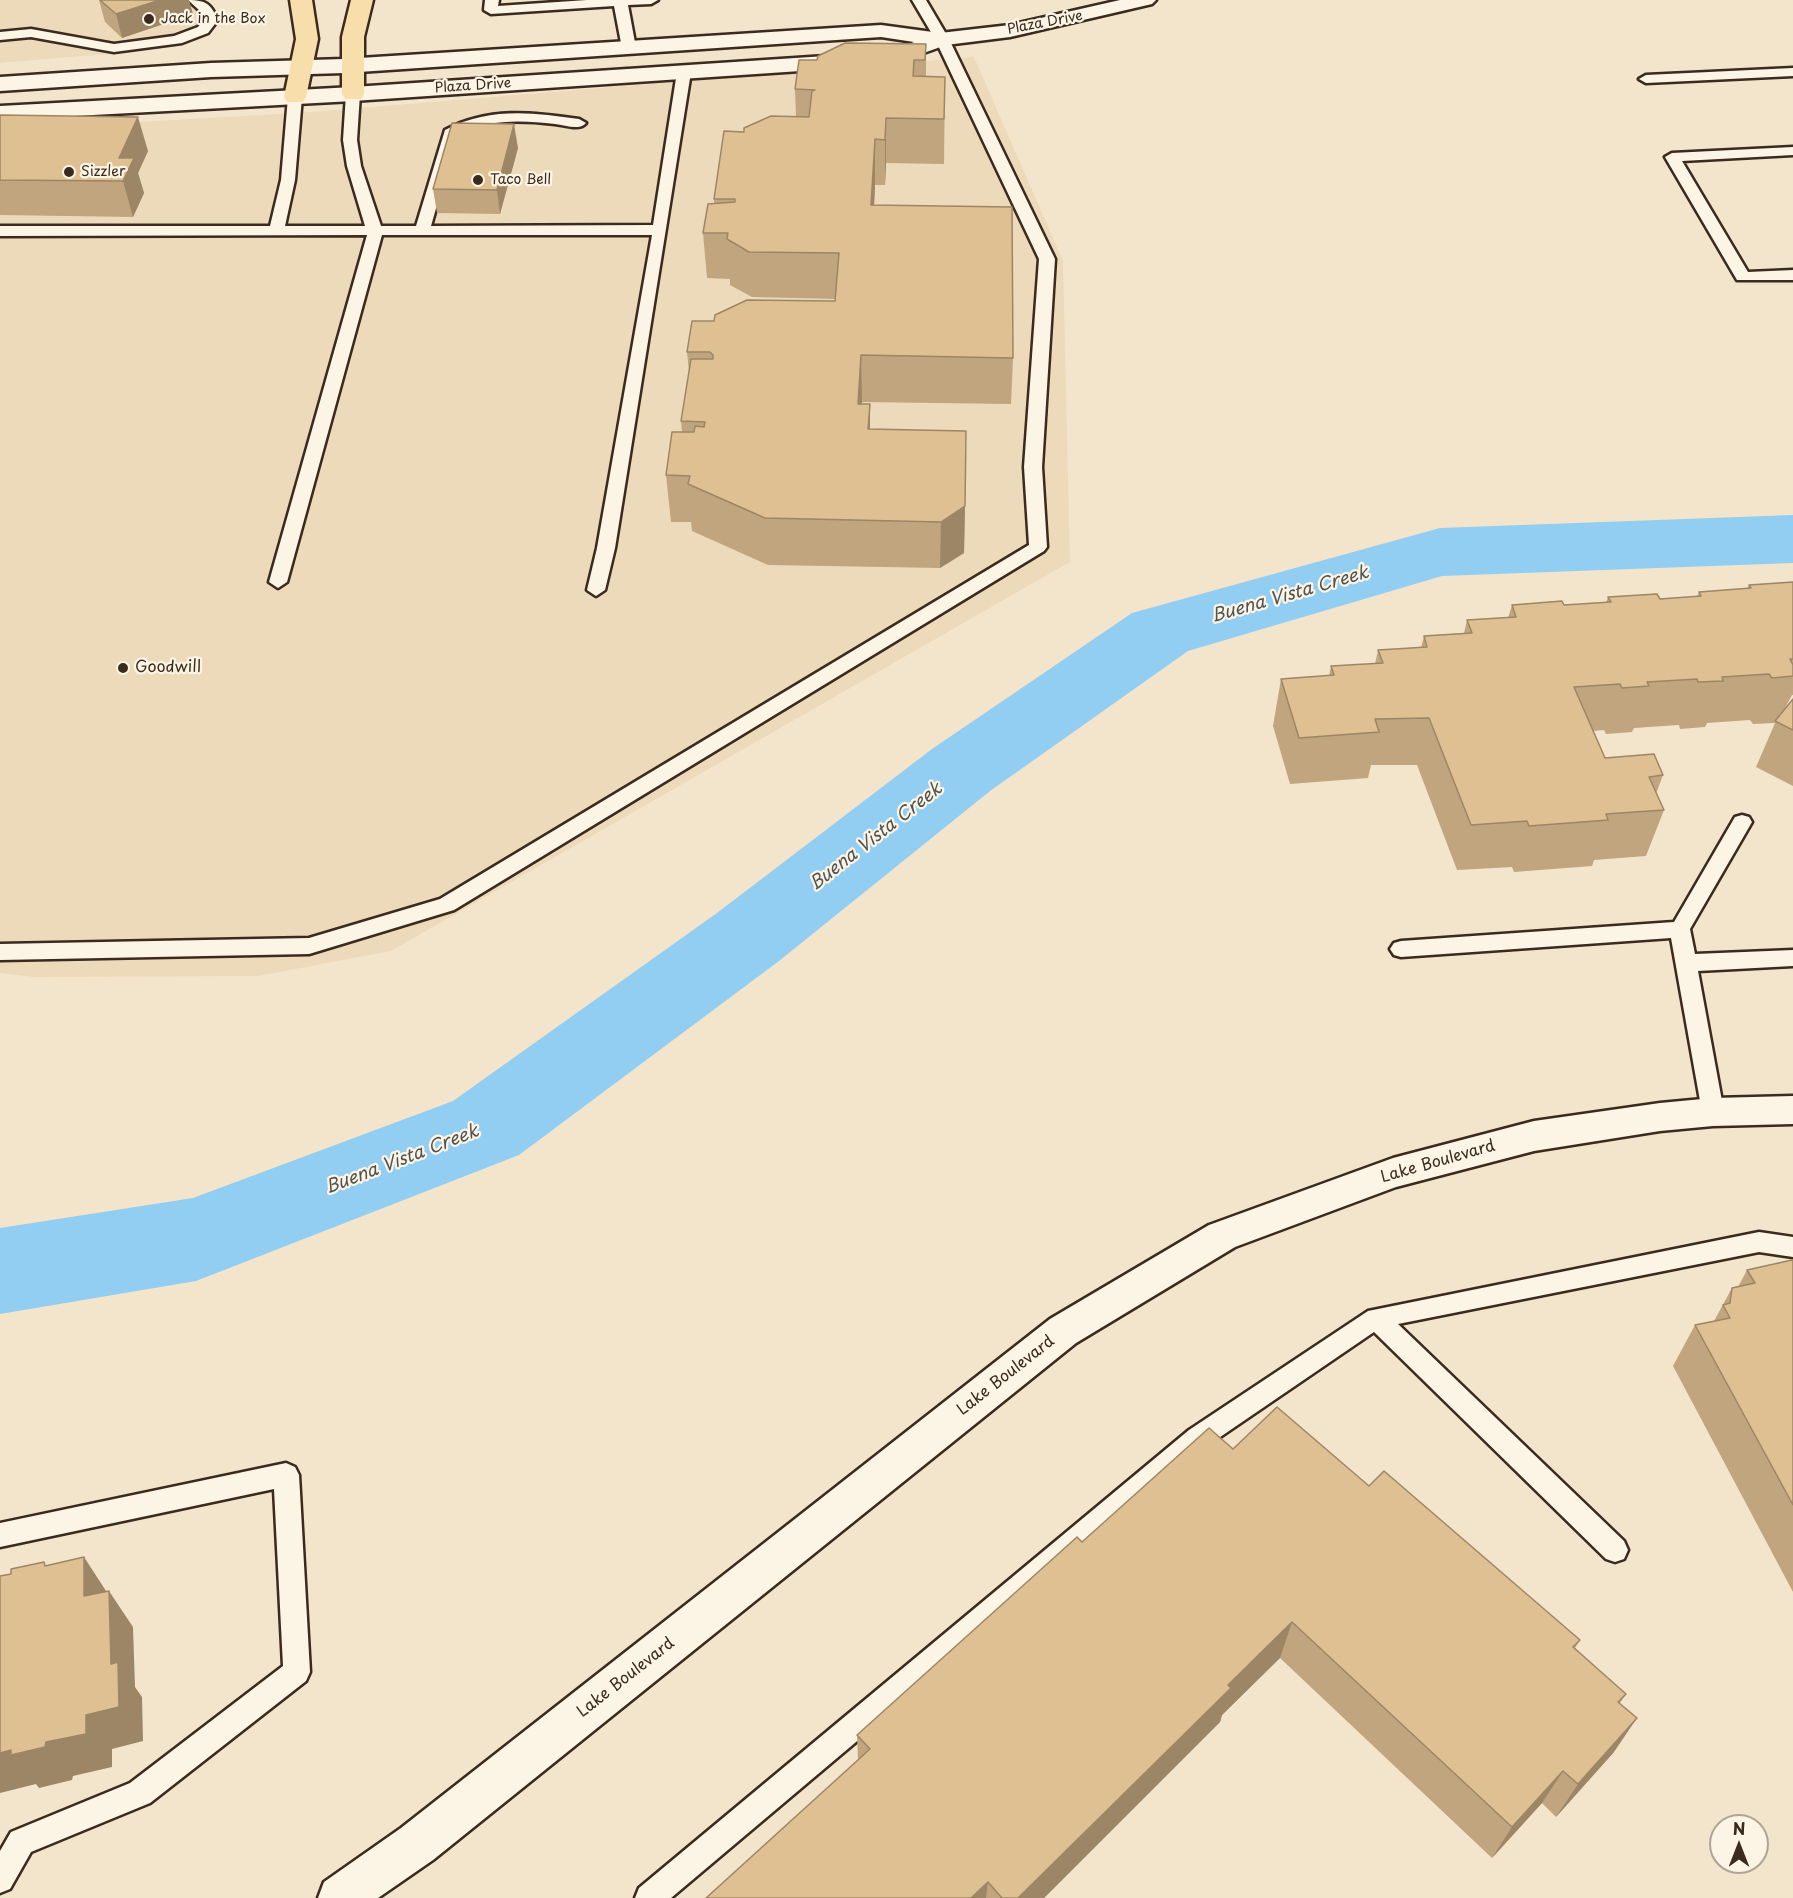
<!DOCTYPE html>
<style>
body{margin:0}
#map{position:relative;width:1793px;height:1898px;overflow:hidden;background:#f3e5cc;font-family:"Playpen Sans",sans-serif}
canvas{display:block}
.north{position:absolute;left:1709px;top:1814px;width:60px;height:60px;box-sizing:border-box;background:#fcf5e5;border:2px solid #afa495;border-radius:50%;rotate:0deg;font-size:16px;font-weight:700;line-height:24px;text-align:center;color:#3b2a1e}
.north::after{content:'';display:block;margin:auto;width:21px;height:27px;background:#3b2a1e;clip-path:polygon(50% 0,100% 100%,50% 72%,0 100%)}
</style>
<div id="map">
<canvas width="1793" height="1898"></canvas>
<div class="north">N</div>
</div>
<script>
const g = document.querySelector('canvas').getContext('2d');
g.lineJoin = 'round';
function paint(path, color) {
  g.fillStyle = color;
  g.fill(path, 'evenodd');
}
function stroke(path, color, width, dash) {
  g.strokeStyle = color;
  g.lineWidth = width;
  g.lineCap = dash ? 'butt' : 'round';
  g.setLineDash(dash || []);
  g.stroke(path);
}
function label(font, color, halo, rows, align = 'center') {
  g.font = font + ' "Playpen Sans",sans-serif';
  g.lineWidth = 4.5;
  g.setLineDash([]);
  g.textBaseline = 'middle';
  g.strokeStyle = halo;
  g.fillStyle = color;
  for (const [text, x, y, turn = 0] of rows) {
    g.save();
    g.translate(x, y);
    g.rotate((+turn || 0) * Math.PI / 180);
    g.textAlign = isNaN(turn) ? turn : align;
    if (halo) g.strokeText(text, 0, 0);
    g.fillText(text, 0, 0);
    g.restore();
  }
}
paint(new Path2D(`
 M 0,0 L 205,0 L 221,15 L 209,33 L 196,39 L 104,54 L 0,63 Z
 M 974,57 L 1063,261 L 1070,562 L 391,951 L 258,976 L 34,977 L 0,973 L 0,130 L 311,112 Z`), '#eddabb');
paint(new Path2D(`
 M 1793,515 L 1793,563 L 1442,576 L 1188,651 L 990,791 L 779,961 L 519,1155 L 196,1281 L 0,1314 L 0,1228 L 193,1198 L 453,1101 L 717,913 L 932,749 L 1132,613 L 1440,528 Z`), '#92cdf2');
const lane = new Path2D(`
 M 188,0 C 206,0 211,4 218,20 L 208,33 L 182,43 L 114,52 L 31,37 L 0,40 L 0,32 L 31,29 L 114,44 L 174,36 L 198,27 L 204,20 L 200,11 Z
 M 485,0 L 499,0 L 498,6 L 587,0 L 658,0 L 651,4 L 628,5 L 636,48 L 629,52 L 622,48 L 614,6 L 491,14 L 484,10 Z
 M 912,0 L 926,0 L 949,39 L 1055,259 L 1042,467 L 1047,547 L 1044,551 L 454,910 L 309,954 L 0,960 L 0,944 L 309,938 L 440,899 L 1029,545 L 1024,467 L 1039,259 L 935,39 Z
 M 684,68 L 691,72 L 615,548 L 605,590 L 596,596 L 587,590 L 597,548 L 652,235 L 382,235 L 287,582 L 278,588 L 269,582 L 367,235 L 0,236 L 0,226 L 270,226 L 281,180 L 288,97 L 295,93 L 302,97 L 295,180 L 285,226 L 365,226 L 347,166 L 343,140 L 346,94 L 353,90 L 360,94 L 357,140 L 361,166 L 381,226 L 416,226 L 445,130 C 488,107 532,112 579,119 L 586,123 C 579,131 565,125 555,124 C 520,120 488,119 457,135 L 431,226 L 653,225 L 677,72 Z
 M 1793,68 L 1793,76 L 1646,83 L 1639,79 L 1646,75 Z
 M 1793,147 L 1793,155 L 1682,161 L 1748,272 L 1793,270 L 1793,280 L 1737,280 L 1665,157 L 1672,153 Z
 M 1742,815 L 1749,817 L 1752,822 L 1690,929 L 1695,954 L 1793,950 L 1793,966 L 1698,971 L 1724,1112 L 1721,1118 L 1713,1121 L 1705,1118 L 1702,1112 L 1671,938 L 1401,957 L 1394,955 L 1390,949 L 1394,943 L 1401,941 L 1674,922 L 1735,817 Z
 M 1759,1232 L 1793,1237 L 1793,1257 L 1759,1252 L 1398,1324 L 1624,1541 L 1628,1550 L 1624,1559 L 1615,1562 L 1606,1559 L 1374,1332 L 1207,1446 L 671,1898 L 635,1898 L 639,1888 L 1189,1430 L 1368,1311 Z
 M 286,1463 L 295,1467 L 299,1475 L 310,1672 L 306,1681 L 150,1803 L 31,1852 L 10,1889 L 0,1893 L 0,1851 L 11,1832 L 130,1783 L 283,1666 L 274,1489 L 0,1547 L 0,1523 Z`);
const secondary = new Path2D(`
 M 1120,0 L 1156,0 L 1152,4 L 1010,37 L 946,45 L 890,65 L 353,101 L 0,120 L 0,106 L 353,87 L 887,52 L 914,42 L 881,37 L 344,73 L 211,77 L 0,91 L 0,77 L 211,63 L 344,59 L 881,25 L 940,33 L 1010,25 Z
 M 1793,1096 L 1793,1124 L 1713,1126 L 1660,1131 L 1534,1151 L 1396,1187 L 1235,1247 L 1076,1343 L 433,1860 L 378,1898 L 318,1898 L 324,1882 L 401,1828 L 1050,1319 L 1209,1225 L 1393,1158 L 1534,1121 L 1660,1103 L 1713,1098 Z`);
const highway = new Path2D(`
 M 290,0 L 312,0 L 318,39 L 306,97 L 303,102 L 287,102 L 284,97 L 296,39 Z
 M 351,0 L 373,0 L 364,37 L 364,94 L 361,99 L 345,99 L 342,94 L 342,37 Z`);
stroke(lane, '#3b2a1e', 5);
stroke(secondary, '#3b2a1e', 5);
stroke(highway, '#3b2a1e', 5);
paint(lane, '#fcf5e5');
paint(secondary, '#fcf5e5');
paint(highway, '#f8deab');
paint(new Path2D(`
 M 99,0 L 193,14 L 122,38 L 105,22 Z
 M 926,44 L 926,76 L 945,77 L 944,164 L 886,163 L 885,185 L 875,185 L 874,205 L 1013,358 L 1011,404 L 862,402 L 870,429 L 965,506 L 964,553 L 940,568 L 768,565 L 692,531 L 691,522 L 671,522 L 666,475 L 682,432 L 681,421 L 689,372 L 687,352 L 714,321 L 835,301 L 835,299 L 752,297 L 730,285 L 730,279 L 707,278 L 703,233 L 714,203 L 714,199 L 744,132 L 796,117 L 795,89 L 817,60 Z
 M 0,115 L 148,151 L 138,173 L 144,193 L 133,217 L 0,215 Z
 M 518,148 L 500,214 L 437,213 L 433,189 Z
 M 1793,582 L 1793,695 L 1792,695 L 1784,710 L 1793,699 L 1793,786 L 1756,767 L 1775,723 L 1753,724 L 1750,720 L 1707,723 L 1705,727 L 1680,729 L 1679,725 L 1634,728 L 1632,732 L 1606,734 L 1604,730 L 1593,731 L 1605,758 L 1663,775 L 1656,794 L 1664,810 L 1646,856 L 1594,860 L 1592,866 L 1514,872 L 1512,867 L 1457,870 L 1417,765 L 1371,765 L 1368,778 L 1290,784 L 1273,726 L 1281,679 L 1329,676 L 1331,666 L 1375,664 L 1378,650 L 1421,648 L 1424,636 L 1464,633 L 1467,620 L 1508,618 L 1512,605 L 1564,605 L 1606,603 L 1608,597 L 1660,599 L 1697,597 L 1699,592 L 1747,589 L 1749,585 Z
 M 1793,1261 L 1793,1592 L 1673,1366 L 1695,1325 L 1714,1321 L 1732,1288 L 1738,1287 L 1747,1270 Z
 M 1233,1449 L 1580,1640 L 1575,1648 L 1626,1694 L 1620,1703 L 1614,1752 L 1556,1817 L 1542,1803 L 1492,1858 L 1280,1658 L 1222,1715 L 1220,1722 L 1044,1898 L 706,1898 L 858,1760 L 857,1735 L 1082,1542 Z`), '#c0a57e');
paint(new Path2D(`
 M 160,0 L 189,0 L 193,14 L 122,38 L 116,14 Z
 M 138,117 L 148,151 L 138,173 L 144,193 L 133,217 L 123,181 L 119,158 Z
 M 886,118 L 886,163 L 885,185 L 885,140 Z
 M 514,124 L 518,148 L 500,214 L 497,190 Z
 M 875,139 L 875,185 L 872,250 L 871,205 Z
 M 861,355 L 862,402 L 858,450 L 858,404 Z
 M 870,404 L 870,450 L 868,429 Z
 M 965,506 L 964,553 L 940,568 L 941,522 Z
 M 84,1557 L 108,1594 L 84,1596 Z
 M 109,1591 L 133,1627 L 135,1687 L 142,1697 L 143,1741 L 112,1749 L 112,1767 L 73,1776 L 72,1780 L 39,1788 L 36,1784 L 0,1793 L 0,1753 L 46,1742 L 86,1715 L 111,1664 Z
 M 1292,1622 L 1280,1658 L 1222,1715 L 1220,1722 L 1044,1898 L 1018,1898 L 1228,1685 Z
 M 1637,1718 L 1614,1752 L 1556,1817 L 1578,1784 Z
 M 1563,1771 L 1542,1803 L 1492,1858 L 1512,1827 Z
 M 988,1882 L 986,1898 L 971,1898 Z`), '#9c8666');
const building = new Path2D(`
 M 100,0 L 160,0 L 116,14 Z
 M 845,43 L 926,44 L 925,60 L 914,60 L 913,76 L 945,77 L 944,119 L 886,118 L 885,140 L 875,139 L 871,205 L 1012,207 L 1013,358 L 861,355 L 858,404 L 870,404 L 868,429 L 966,431 L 965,506 L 941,522 L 765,518 L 688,484 L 690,476 L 666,475 L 672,432 L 694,432 L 695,426 L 704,427 L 705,422 L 681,421 L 691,359 L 713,359 L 713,355 L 710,352 L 687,352 L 692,321 L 714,321 L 715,315 L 747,300 L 835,301 L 839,253 L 749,252 L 727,239 L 728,233 L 703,233 L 708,204 L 735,202 L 735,199 L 714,199 L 724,131 L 744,132 L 744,128 L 771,116 L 809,117 L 812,91 L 815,90 L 795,89 L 799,60 L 817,60 L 818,56 Z
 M 0,115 L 138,117 L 119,158 L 134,158 L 123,181 L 0,180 Z
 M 452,123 L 514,124 L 497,190 L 433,189 Z
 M 1793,582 L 1793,659 L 1790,659 L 1793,665 L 1793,676 L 1772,678 L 1769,674 L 1722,677 L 1723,681 L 1698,682 L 1697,679 L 1647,682 L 1649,686 L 1622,688 L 1620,684 L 1574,687 L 1605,758 L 1654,754 L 1663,775 L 1649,777 L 1664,810 L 1606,814 L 1608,820 L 1529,826 L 1527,821 L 1471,825 L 1429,718 L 1375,719 L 1379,732 L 1299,738 L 1281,679 L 1334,675 L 1331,666 L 1383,663 L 1378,650 L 1427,647 L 1424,636 L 1472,633 L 1467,620 L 1516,617 L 1512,605 L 1562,601 L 1564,605 L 1611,602 L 1608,597 L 1657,594 L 1660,599 L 1701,596 L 1699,592 L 1751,588 L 1749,585 Z
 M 1793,699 L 1793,730 L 1775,721 Z
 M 1792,1260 L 1793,1261 L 1793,1505 L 1695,1325 L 1730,1318 L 1723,1305 L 1730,1303 L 1732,1288 L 1755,1283 L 1747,1270 Z
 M 1277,1407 L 1369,1486 L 1384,1471 L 1580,1640 L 1573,1647 L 1626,1694 L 1618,1702 L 1637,1718 L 1578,1784 L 1563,1771 L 1512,1827 L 1292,1622 L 1228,1685 L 1231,1688 L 1018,1898 L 1002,1898 L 988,1882 L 971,1898 L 706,1898 L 870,1749 L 857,1735 L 1077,1537 L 1082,1542 L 1209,1428 L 1233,1449 Z
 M 84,1557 L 84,1596 L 109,1591 L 111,1664 L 118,1662 L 119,1707 L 86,1715 L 86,1734 L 46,1742 L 45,1747 L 11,1755 L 11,1750 L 0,1753 L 0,1576 L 11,1574 L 11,1569 L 44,1562 L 45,1566 Z`);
paint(building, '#dfc092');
stroke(building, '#9c8666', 1.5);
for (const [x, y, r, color] of [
 [149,19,6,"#3b2a1e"],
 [69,172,6,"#3b2a1e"],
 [478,180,6,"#3b2a1e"],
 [123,668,6,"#3b2a1e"]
]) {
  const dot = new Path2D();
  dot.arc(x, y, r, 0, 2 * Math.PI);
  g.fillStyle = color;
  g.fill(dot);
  stroke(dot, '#fcf5e5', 2);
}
label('14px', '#3b2a1e', '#fcf5e5', [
 ["Jack in the Box",161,19],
 ["Sizzler",81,172],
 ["Taco Bell",490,180]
], 'left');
label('14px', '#3b2a1e', '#fcf5e5', [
 ["Plaza Drive",1045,23,-11],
 ["Plaza Drive",473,86,-4]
]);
label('16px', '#3b2a1e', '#fcf5e5', [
 ["Goodwill",135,668]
], 'left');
label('16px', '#3b2a1e', '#fcf5e5', [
 ["Lake Boulevard",1438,1162,-16],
 ["Lake Boulevard",1006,1376,-38],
 ["Lake Boulevard",626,1678,-38]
]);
label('italic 18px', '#515353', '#fcf5e5', [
 ["Buena Vista Creek",1290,595,-16],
 ["Buena Vista Creek",876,837,-38],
 ["Buena Vista Creek",402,1160,-21]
]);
</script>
